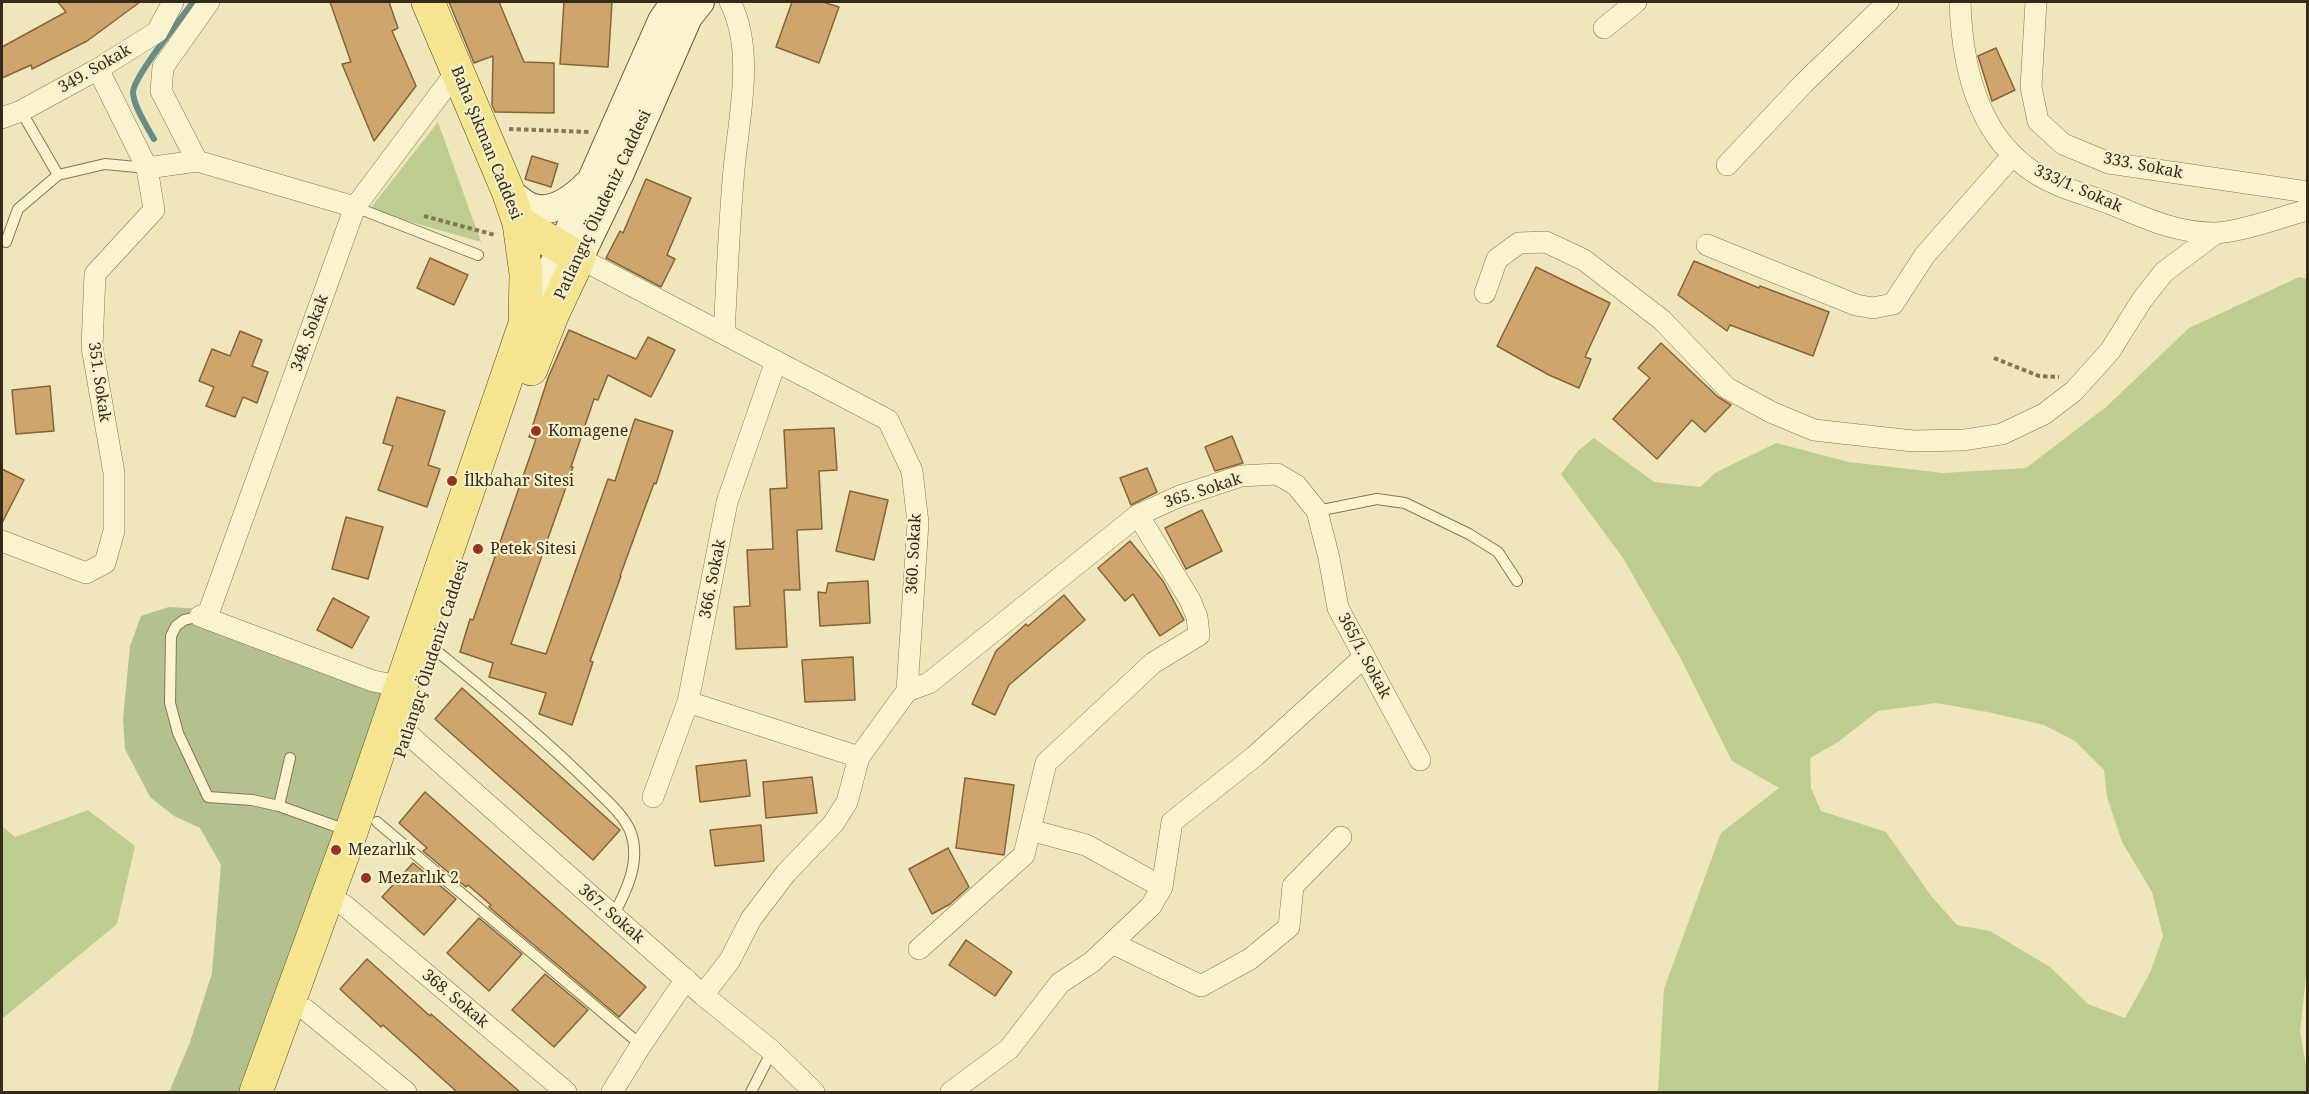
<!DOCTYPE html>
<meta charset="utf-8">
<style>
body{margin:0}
#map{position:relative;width:2309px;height:1094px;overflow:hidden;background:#efe7bb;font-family:"Noto Serif",serif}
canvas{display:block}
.frame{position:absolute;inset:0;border:3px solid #352b1a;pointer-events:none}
</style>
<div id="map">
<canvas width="2309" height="1094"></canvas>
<div class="frame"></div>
</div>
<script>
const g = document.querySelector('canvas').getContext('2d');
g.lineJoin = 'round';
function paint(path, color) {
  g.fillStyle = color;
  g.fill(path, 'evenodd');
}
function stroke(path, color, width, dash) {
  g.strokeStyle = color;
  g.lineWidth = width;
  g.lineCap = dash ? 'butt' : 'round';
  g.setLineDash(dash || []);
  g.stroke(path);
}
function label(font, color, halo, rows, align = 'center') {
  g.font = font + ' "Noto Serif",serif';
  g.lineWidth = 4.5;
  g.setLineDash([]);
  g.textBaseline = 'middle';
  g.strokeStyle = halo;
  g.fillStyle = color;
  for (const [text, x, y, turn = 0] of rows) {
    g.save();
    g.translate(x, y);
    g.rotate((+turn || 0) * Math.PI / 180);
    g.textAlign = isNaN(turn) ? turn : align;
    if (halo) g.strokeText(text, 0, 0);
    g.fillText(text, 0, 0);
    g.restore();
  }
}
paint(new Path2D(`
 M 438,122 L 481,242 L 369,210 Z
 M 2299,277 L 2308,279 L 2308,958 L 2300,1031 L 2307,1071 L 2307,1092 L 1658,1092 L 1664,989 L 1721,833 L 1779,788 L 1732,761 L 1680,657 L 1623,558 L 1561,474 L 1578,451 L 1594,438 L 1654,482 L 1700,487 L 1715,473 L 1776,443 L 1849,462 L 1943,473 L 2026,468 L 2106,407 L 2189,328 ZM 1936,703 L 1988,712 L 2044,725 L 2075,741 L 2104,770 L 2107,797 L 2122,842 L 2152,892 L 2163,936 L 2150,973 L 2125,1018 L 2088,1004 L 2050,967 L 1990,931 L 1957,925 L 1932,897 L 1886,832 L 1821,811 L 1811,788 L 1810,758 L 1838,742 L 1878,711 Z
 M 88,810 L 135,846 L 117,924 L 2,1019 L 2,826 L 15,837 Z`), '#bccd8f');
paint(new Path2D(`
 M 169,607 L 202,609 L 384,694 L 283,983 L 240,1092 L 165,1092 L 170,1090 L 190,1042 L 212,973 L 221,865 L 200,828 L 174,816 L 150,797 L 125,749 L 123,719 L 130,646 L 141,616 Z`), '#b3c18f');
stroke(new Path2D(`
 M 154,139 C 147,127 133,105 133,92 C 134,76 181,19 193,2`), '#678d89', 6);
const building = new Path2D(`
 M 58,2 L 140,2 L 87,41 L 32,69 L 31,65 L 2,78 L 2,47 L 66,12 Z
 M 330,2 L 389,2 L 398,28 L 392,31 L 416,86 L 374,141 L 342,64 L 351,62 Z
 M 449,2 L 499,2 L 524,62 L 554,63 L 554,113 L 495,112 L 492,105 L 493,56 L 474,63 Z
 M 564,2 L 612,2 L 608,67 L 560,64 Z
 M 792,2 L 823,2 L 839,7 L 819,63 L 776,47 Z
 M 1996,48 L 2015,90 L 1992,101 L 1978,56 Z
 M 532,156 L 558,164 L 551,187 L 525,179 Z
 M 646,179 L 691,198 L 667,255 L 675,259 L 661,287 L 606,258 L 620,231 L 623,233 Z
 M 430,258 L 468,275 L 454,305 L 417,288 Z
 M 1694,261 L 1759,288 L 1760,286 L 1829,312 L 1813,356 L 1730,325 L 1727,331 L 1678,295 Z
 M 1536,267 L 1610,303 L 1585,357 L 1591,359 L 1579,388 L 1549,375 L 1497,346 Z
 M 569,330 L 636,359 L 648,337 L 675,350 L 651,397 L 608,375 L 598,400 L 594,399 L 571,467 L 573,467 L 511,644 L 546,654 L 608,479 L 615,481 L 635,419 L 673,431 L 656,484 L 654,483 L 620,576 L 621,576 L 590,661 L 593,662 L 572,725 L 539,714 L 546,693 L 489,677 L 493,663 L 460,652 L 470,619 L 473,620 L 536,439 L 529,437 L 548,378 Z
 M 240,331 L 262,340 L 252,366 L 268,372 L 257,403 L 243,397 L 235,417 L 206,406 L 214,387 L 199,381 L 212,349 L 230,356 Z
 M 1661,343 L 1718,397 L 1731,405 L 1705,432 L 1692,420 L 1657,459 L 1613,419 L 1650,378 L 1638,368 Z
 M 50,386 L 54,431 L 16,434 L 12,390 Z
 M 397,397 L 445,411 L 428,465 L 440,469 L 427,507 L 378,490 L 393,446 L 383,443 Z
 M 834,428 L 837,470 L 819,471 L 822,529 L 797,530 L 800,590 L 784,590 L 787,647 L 736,649 L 734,607 L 750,606 L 747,550 L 773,549 L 770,489 L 787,488 L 784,430 Z
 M 1232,436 L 1243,463 L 1215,471 L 1205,447 Z
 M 1147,468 L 1157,492 L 1131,505 L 1120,478 Z
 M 2,469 L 24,480 L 2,523 Z
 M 850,491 L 888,500 L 874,560 L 836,551 Z
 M 1202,510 L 1222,551 L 1186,569 L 1165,528 Z
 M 346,517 L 383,527 L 368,579 L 332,569 Z
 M 1130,541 L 1163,581 L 1184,620 L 1160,636 L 1133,594 L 1125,601 L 1098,568 Z
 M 868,581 L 870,623 L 820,626 L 818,592 L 826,593 L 828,583 Z
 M 1064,595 L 1085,620 L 1009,685 L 995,715 L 972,704 L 996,651 L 1026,624 L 1028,626 Z
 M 333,598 L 369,617 L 352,648 L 317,630 Z
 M 853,657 L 855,700 L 805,702 L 802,660 Z
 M 462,688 L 620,830 L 593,860 L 435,719 Z
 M 746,760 L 750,796 L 700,802 L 696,766 Z
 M 812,777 L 817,813 L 766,818 L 763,782 Z
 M 965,778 L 1014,785 L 1004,855 L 956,848 Z
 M 425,792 L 646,987 L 619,1017 L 489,907 L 491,905 L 468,885 L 466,887 L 423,851 L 427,848 L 399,823 Z
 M 761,825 L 764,861 L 715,866 L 710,830 Z
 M 948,848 L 969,887 L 950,904 L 932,914 L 909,869 Z
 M 413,863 L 456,899 L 424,935 L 382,897 Z
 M 479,918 L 522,954 L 489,991 L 447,953 Z
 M 966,940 L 1012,972 L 995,996 L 949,965 Z
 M 367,959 L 430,1016 L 431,1014 L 520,1092 L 457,1092 L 383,1025 L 381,1027 L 340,989 Z
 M 545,974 L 588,1010 L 554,1047 L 512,1010 Z`);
paint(building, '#cfa56e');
stroke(building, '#866339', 1.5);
const service = new Path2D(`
 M 21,111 L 58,175 L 105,164 L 147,168
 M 355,207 L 478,255
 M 6,242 L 18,209 L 58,175
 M 1317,511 L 1377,499 L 1405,503 L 1469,534 L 1498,552 L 1517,581
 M 200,616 L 184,620 L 176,626 L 171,636 L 170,703 L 178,733 L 208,797 L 252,800 L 279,806 L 349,831
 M 433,648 C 488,693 543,737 593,787 C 606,800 625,816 631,833 C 641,862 626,892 613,916
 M 279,806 L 290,758
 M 377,822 L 641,1045
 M 751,1092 L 772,1051`);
const minor = new Path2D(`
 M 1960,2 C 1962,66 1977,136 2035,173 C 2058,188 2086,194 2111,204 C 2145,218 2176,233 2215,233 C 2241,232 2281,217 2308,210
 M 2036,2 L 2031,87 L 2038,121 L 2063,144 L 2109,163 L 2308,192
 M 1604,28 L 1636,2
 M 2,118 L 21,111 L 98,69 L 157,32 L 173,2
 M 197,161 L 161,91 L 163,67 L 209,2
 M 1727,165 L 1804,83 L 1888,2
 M 147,168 L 197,161 L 355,207
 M 1707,245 L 1856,305 L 1873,308 L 1893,304 L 1925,255 L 2012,156
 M 579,258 L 888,420 L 912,471 L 918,523 L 907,691 L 859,757 L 847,802 L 833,824 L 786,873 L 751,919 L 730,960 L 703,995
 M 1485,293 L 1497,259 L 1519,243 L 1546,242 L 1584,260 L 1662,320 L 1727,388 L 1771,412 L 1814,430 L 1913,441 L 1964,440 L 2002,434 L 2044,414 L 2074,391 L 2110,351 L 2142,300 L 2164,272 L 2216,233
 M 724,334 C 727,279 729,224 734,169 C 739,116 755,51 730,2
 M 2,541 L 86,573 L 105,563 L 114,531 L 114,473 L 92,347 L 95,274 L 154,210 L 147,168 L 98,69
 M 200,616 L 373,681 L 400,686
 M 207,617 L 355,207 L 457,71
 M 907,691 L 929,683 L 1138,515 L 1180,496 L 1241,476 L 1277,474 L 1296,485 L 1317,511 L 1329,558 L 1338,608 L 1420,760
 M 688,702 L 859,757
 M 408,734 L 703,995 L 772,1051 L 814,1092
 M 653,797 L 688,702 L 727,502 L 776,361
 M 1030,830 L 1086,845 L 1162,887
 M 344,905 L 566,1092
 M 1112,943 L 1201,986 L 1250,959 L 1289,927 L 1293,886 L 1341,837
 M 919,949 L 1024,855 L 1046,763 L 1153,663 L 1199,635 L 1197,617 L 1190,600 L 1138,515
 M 306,1010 L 406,1092
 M 612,1092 L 641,1045 L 686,979
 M 951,1092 L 1009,1049 L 1060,983 L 1092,962 L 1151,906 L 1162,887 L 1172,822 L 1255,756 L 1363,658`);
const secondary = new Path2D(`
 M 508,191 C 514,196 521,202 528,206 C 550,217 574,198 589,183
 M 579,258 L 620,173 L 688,17 L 700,2
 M 526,322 L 561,249 L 662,21 L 675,2`);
const primary = new Path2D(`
 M 519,223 L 579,258 L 553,313 L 531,369
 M 256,1092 L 351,832 L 525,324 L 526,274 L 519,223 L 508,191 L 428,2`);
stroke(service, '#867754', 12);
stroke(minor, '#867754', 22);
stroke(secondary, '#685738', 30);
stroke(primary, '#534329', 34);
stroke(new Path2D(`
 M 509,129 L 589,132
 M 424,216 L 495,235
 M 1994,358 L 2039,376 L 2059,377`), '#867754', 4, [4.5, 3]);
stroke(service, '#faf4ce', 10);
stroke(minor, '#faf4ce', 21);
stroke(secondary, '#faf4ce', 28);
stroke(primary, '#f6e58f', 33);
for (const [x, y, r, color] of [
 [536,431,6,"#983322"],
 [452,481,6,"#983322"],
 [478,549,6,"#983322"],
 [336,850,6,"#983322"],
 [366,878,6,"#983322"]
]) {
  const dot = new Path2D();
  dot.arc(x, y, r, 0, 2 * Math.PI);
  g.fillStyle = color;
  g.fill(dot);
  stroke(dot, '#f6f0ca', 2);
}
label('16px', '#352b1a', '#f6f0ca', [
 ["349. Sokak",95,69,-30],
 ["Baha Şıkman Caddesi",486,143,68],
 ["333. Sokak",2143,166,11],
 ["333/1. Sokak",2078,189,24],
 ["Patlangıç Öludeniz Caddesi",603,205,-65],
 ["348. Sokak",310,333,-70],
 ["351. Sokak",99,382,82],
 ["365. Sokak",1203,491,-18],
 ["360. Sokak",914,554,-87],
 ["366. Sokak",713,579,-79],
 ["365/1. Sokak",1364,656,62],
 ["Patlangıç Öludeniz Caddesi",432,659,-72],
 ["367. Sokak",611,914,41],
 ["368. Sokak",455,999,40]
]);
label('16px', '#352b1a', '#f6f0ca', [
 ["Komagene",548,431],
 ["İlkbahar Sitesi",464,481],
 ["Petek Sitesi",490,549],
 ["Mezarlık",348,850],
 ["Mezarlık 2",378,878]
], 'left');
</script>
